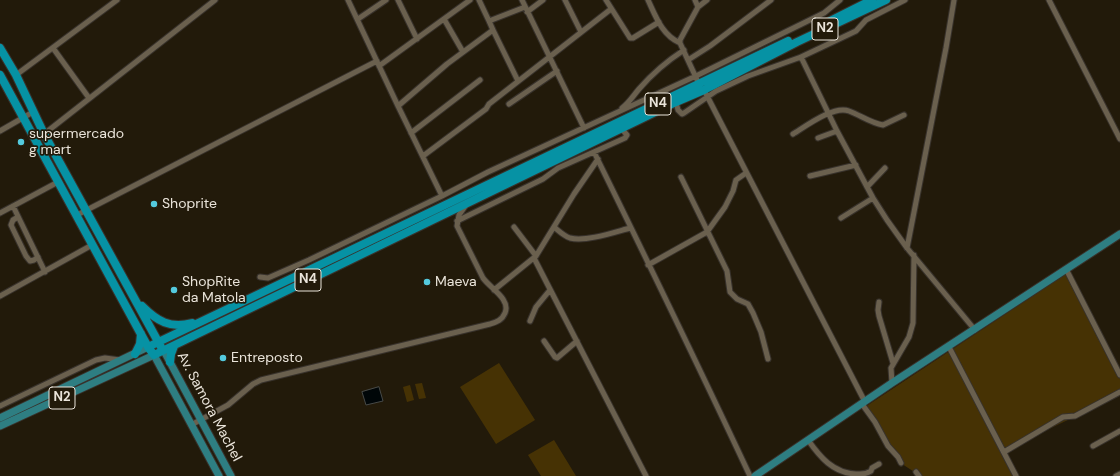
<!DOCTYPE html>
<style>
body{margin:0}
canvas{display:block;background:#221a0a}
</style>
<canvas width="1120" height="476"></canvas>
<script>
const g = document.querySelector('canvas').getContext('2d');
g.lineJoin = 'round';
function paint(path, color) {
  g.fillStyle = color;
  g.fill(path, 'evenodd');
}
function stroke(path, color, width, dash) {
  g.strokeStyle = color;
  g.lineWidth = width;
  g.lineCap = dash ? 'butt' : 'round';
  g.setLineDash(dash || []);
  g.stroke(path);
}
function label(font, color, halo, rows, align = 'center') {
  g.font = font + ' "DM Sans",sans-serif';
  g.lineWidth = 3.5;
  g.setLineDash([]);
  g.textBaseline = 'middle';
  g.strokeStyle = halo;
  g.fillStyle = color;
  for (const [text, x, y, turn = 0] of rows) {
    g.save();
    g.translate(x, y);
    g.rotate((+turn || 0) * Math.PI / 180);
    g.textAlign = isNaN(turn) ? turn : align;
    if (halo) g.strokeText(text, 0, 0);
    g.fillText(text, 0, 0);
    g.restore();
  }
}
paint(new Path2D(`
 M 1066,274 L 1120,372 L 1120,395 L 1005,450 L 1018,476 L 918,476 L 916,473 L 902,464 L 865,407 Z
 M 499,363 L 535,420 L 496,444 L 460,387 Z
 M 422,383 L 426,398 L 419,399 L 415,384 Z
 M 410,385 L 414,400 L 407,402 L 403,387 Z
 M 554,440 L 576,476 L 541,476 L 528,455 Z`), '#463204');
const water = new Path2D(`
 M 379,387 L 383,401 L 366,405 L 362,392 Z`);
paint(water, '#000608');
stroke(water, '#464947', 1);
const minor = new Path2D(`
 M 348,0 L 398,106 L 442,196
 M 398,0 L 417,39
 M 479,0 L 489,21
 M 522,0 L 584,128
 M 565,0 L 581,32
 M 606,0 L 630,38 L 633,38 L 659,22
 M 648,0 C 656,17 662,35 680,43
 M 695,0 L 698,7
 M 1049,0 L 1120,139
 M 527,12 L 543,0
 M 358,19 L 386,0
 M 444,19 L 463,52
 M 493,30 L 518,81
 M 53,48 L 89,98
 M 801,57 L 837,131 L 873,198 L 887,220 L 907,248 L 975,330
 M 688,60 L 710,46 L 771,0
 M 379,66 L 470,0
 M 16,75 L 117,0
 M 699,84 L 680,43 L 680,40 L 698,7 L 707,0
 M 704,90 L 865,402
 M 676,102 L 678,110 L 682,114 L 684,113 L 716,91 L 748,76 L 801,57 L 856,31 L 866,20 L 905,0
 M 509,104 L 557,71
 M 398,106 L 447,64 L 493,30 L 489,21 L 525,7
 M 622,108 C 629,103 633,96 639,89 C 652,74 667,61 684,50
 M 0,131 L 33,112
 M 411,133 L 480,80
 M 793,134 C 806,126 834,105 849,111 C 860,115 871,123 883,125 L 904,115
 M 818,138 L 837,131
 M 34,139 L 44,134 L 215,0
 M 594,152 C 647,260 699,367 750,476
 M 423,156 L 486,109 L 489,104 L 611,9
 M 810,176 L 856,165
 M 681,177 L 727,271 L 730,292 L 737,299 L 748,304 L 753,313 L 761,332 L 768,359
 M 867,187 L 885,168
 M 13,206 L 45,272
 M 0,213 L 58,182
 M 77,215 L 377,61
 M 18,217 L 13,220 L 11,225 L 26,256 L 30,261 L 34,260 L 38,257
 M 841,218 L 873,198
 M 457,221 L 543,179 L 558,168 L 625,138 L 627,135 L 621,128
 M 514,227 L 536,256
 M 554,227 C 559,231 564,236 570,238 C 586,242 615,232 630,228
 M 907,248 L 946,48 L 954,0
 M 534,258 L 646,476
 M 648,265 L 707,232 L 725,207 L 733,191 L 736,180 L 746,173
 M 1066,269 L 1120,375
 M 260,277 L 268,278 L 309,260 L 442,196 L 488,172 L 696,76 L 824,13 L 840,0
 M 494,290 L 536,256 L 574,194 L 598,159
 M 0,296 L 92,245
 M 879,302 L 878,310 L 879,316 L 893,363
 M 530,321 L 536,307 L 550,290
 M 544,341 L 555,357 L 557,358 L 577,341
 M 949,347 L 1016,476
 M 892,383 L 891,368 L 909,337 L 913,323 L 914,255
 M 862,404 L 875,422 L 888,446 L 898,457 L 901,463
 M 0,406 L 96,360 L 105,358 L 120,360
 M 191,425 L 228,405 L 253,384 L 261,380 L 490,324 C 497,322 502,320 505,313 C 511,299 490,288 483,278 L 457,226 L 459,215 L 466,205
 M 808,440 C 820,457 833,473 856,474 C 862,474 865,475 871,471 L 872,468 L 879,464
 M 1093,446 L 1120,431
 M 1004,452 L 1063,417 L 1075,416 L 1120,392
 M 916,472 L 919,476
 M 1116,476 L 1120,474`);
const major = new Path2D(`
 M 164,351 L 231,476
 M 0,418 L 148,347
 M 0,426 L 154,355 L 219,476
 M 755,476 L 892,383 L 1120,234`);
const highway = new Path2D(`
 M 822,25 L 872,0
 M 0,48 L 16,75 L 44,134 L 161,347
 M 0,75 L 148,347 L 154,355 L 676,102 L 704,90 L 797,42 L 886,0
 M 142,306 C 157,321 170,329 192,323
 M 148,347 L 788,41
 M 135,354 L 140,344 L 141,334
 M 170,362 L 171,354 L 174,346`);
stroke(minor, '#38322c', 7);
stroke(major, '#38322c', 9);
stroke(highway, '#38322c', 10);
stroke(minor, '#6a604e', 5);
stroke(major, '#2e7e82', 7);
stroke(highway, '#0692a4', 8);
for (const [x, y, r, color] of [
 [21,142,4,"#54cade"],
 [154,204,4,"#54cade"],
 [427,282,4,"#54cade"],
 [174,290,4,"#54cade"],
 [223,358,4,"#54cade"]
]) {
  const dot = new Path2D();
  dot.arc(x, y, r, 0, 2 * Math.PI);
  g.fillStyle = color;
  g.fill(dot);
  stroke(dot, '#221a0a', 1.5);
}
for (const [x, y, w] of [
 [825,29,26],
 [658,104,26],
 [308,280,26],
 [62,398,26]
]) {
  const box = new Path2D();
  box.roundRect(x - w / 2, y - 11, w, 22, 3);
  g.fillStyle = '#221a0a';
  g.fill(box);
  stroke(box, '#eae4da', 1);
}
label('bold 13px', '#eae4da', null, [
 ["N2",825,29],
 ["N4",658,104],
 ["N4",308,280],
 ["N2",62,398]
]);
label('14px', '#eae4da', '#221a0a', [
 ["supermercado",29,134],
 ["g mart",29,150],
 ["Shoprite",162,204],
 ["ShopRite",182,282],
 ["da Matola",182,298],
 ["Maeva",435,282],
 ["Entreposto",231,358]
], 'left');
label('14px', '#eae4da', '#221a0a', [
 ["Av. Samora Machel",209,407,62]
]);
</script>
